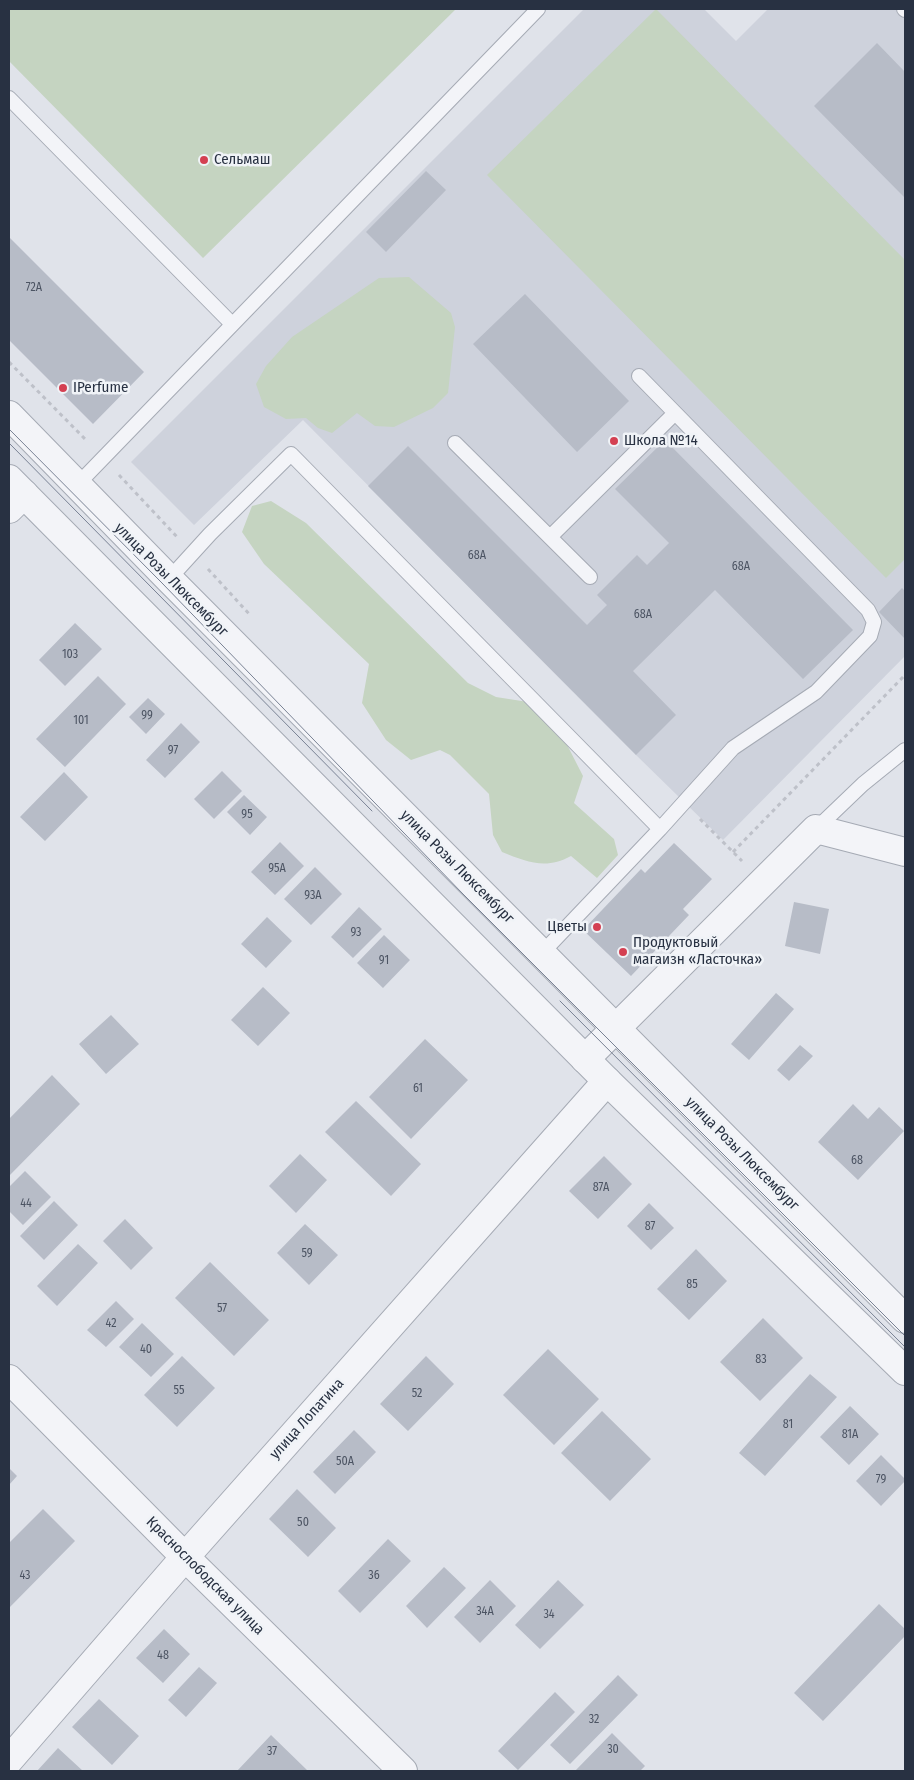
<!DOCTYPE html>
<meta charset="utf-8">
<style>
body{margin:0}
#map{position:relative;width:914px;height:1780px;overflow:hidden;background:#e0e3ea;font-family:"Fira Sans Condensed",sans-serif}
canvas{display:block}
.frame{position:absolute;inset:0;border:10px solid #283142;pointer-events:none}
</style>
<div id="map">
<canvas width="914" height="1780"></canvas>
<div class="frame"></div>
</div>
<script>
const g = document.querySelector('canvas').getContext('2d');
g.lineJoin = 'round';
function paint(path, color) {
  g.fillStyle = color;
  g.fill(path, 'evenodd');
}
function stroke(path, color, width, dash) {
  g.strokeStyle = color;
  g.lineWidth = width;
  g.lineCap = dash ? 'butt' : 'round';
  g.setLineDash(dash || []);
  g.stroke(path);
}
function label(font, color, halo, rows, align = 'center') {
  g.font = font + ' "Fira Sans Condensed",sans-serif';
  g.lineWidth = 5;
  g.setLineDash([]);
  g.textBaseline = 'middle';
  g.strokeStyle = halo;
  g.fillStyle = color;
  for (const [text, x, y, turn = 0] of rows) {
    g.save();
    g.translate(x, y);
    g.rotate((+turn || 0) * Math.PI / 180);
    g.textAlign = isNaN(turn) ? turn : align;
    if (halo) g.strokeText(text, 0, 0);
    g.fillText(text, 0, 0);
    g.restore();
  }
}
paint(new Path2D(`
 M 584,9 L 704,9 L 736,41 L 768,9 L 905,9 L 905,656 L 723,840 L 636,755 L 303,420 L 194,525 L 131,462 Z`), '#ced2dc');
paint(new Path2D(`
 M 9,9 L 456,9 L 203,258 L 9,61 Z
 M 656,9 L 905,260 L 905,559 L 886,578 L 487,175 Z
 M 409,277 L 451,313 L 455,327 L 448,393 L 433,408 L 394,427 L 375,426 L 357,413 L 332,433 L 318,428 L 306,418 L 286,419 L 264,407 L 256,384 L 266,366 L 292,337 L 379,278 Z
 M 271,501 L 306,523 L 468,683 L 496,697 L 528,702 L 561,733 L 583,776 L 574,803 L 614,839 L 618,855 L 597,878 L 571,856 C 546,870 527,862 502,852 L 493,835 L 489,794 L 450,755 L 440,750 L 411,760 L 386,740 L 362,703 L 369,664 L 264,564 L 242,532 L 252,506 Z`), '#c5d4c1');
paint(new Path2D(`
 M 877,43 L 905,72 L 905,198 L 814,106 Z
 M 426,171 L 446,190 L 386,252 L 366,232 Z
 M 9,237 L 144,372 L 93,424 L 9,340 Z
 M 525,294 L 629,401 L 577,452 L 473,344 Z
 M 665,440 L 853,630 L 803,679 L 715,590 L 633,671 L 676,715 L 636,755 L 368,486 L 408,446 L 587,625 L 607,605 L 597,595 L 637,555 L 647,565 L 669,543 L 615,489 Z
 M 902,588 L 905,591 L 905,639 L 879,612 Z
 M 75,623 L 102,649 L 65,686 L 39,660 Z
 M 98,676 L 126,704 L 65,767 L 36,739 Z
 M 148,698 L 165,714 L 146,734 L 129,717 Z
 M 181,723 L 200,742 L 165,778 L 146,760 Z
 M 222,771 L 242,791 L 214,819 L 194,799 Z
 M 64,772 L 88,797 L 45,841 L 20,817 Z
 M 244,795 L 267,817 L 250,835 L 227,812 Z
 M 280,842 L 304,866 L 275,895 L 251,872 Z
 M 674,843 L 712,879 L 683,909 L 689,915 L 631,976 L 583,930 L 641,869 L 645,873 Z
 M 315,867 L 342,894 L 311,925 L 284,899 Z
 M 794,902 L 829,909 L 820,954 L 785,946 Z
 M 359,907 L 382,929 L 353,958 L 331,937 Z
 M 267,917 L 292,941 L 266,968 L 241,944 Z
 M 384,935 L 410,960 L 383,988 L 357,963 Z
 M 263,987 L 290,1013 L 258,1046 L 231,1020 Z
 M 776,993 L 794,1009 L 749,1060 L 731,1044 Z
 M 111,1015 L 139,1044 L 106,1074 L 79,1044 Z
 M 425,1039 L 468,1080 L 411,1139 L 369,1097 Z
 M 800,1045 L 813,1056 L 789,1081 L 777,1070 Z
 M 52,1075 L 80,1104 L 9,1176 L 9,1119 Z
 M 356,1101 L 421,1164 L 391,1196 L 325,1132 Z
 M 853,1104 L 868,1119 L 879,1107 L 904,1131 L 858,1180 L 818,1142 Z
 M 300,1154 L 327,1180 L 296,1213 L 269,1186 Z
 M 604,1156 L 632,1184 L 598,1219 L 569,1191 Z
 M 25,1171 L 51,1197 L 23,1225 L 9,1211 L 9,1187 Z
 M 54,1201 L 78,1225 L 44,1260 L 20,1236 Z
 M 649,1203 L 674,1228 L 651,1250 L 627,1226 Z
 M 125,1219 L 153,1248 L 131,1270 L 103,1241 Z
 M 305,1224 L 338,1255 L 309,1285 L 277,1253 Z
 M 78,1244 L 98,1263 L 57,1306 L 37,1286 Z
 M 696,1249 L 727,1281 L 689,1320 L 657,1289 Z
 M 210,1262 L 269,1320 L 234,1356 L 175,1298 Z
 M 116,1301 L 134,1319 L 106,1347 L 87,1330 Z
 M 763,1318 L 803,1358 L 760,1401 L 720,1362 Z
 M 142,1323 L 174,1354 L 151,1377 L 119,1347 Z
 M 548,1349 L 599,1399 L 554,1445 L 503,1395 Z
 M 182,1356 L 215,1388 L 177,1427 L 144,1395 Z
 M 426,1356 L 454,1384 L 408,1431 L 380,1404 Z
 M 810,1374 L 837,1397 L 765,1476 L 739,1453 Z
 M 850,1406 L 879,1434 L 849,1465 L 820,1437 Z
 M 602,1411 L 651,1459 L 610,1501 L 561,1453 Z
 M 354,1430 L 376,1452 L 335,1494 L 313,1472 Z
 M 881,1455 L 905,1479 L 905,1481 L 881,1506 L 856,1481 Z
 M 9,1468 L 17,1476 L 9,1485 Z
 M 297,1489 L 336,1528 L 308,1557 L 269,1519 Z
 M 43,1509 L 75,1541 L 9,1608 L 9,1543 Z
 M 388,1539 L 411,1561 L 360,1613 L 338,1591 Z
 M 444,1567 L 466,1588 L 427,1628 L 406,1606 Z
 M 490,1580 L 516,1606 L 480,1643 L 454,1617 Z
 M 558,1580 L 584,1605 L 540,1649 L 515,1625 Z
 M 879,1604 L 905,1629 L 905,1636 L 823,1721 L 794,1693 Z
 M 164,1629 L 190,1654 L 163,1683 L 136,1658 Z
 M 199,1667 L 217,1683 L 186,1717 L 168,1700 Z
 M 618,1675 L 638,1695 L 570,1764 L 550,1745 Z
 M 555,1692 L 575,1712 L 518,1770 L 498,1751 Z
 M 99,1699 L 139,1736 L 112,1765 L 72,1727 Z
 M 612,1733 L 645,1766 L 640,1771 L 575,1771 Z
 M 271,1735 L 307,1770 L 305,1771 L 237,1771 Z
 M 58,1748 L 83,1771 L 37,1771 Z`), '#b7bcc7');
const service = new Path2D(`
 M 904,9 L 905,10
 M 9,98 L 232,324
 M 455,443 L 590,577
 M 77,485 L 538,9
 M 550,537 L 675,413
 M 169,579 L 210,534 L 291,454 L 660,829
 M 816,829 L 863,784 L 905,750
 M 542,953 L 660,829 L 733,748 L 816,692 L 870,636 L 874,622 L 868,610 L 639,376`);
const minor = new Path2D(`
 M 9,509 L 24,494
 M 585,1059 L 816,829 L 905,852
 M 9,1379 L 185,1557 L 403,1771
 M 9,1760 L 185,1557 L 607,1081`);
const tertiary = new Path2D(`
 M 9,415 L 169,579 L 905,1319
 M 9,479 L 607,1081 L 905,1371`);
stroke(service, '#a5aab4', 16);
stroke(minor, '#a5aab4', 30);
stroke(tertiary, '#a5aab4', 30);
stroke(new Path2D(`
 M 9,362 L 87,441
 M 119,475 L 178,538
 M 208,569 L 251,616
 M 700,819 L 742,861
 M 733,852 L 905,675`), '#bec1c9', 3, [4, 4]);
stroke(service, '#f3f4f8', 14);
stroke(minor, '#f3f4f8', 28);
stroke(tertiary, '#f3f4f8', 28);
stroke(new Path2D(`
 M 9,429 L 162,583 L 463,894 L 905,1336
 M 9,443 L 372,811
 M 560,1001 L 905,1347`), '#798294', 1);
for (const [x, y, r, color] of [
 [204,160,5,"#d44052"],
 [63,388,5,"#d44052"],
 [614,441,5,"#d44052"],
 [597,927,5,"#d44052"],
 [623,952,5,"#d44052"]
]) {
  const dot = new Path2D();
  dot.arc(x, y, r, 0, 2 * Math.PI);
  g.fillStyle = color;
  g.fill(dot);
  stroke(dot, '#f0f3f7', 2);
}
label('12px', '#4c5463', null, [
 ["72А",34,288],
 ["68А",477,556],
 ["68А",741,567],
 ["68А",643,615],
 ["103",70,655],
 ["99",147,716],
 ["101",81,721],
 ["97",173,751],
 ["95",247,815],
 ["95А",277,869],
 ["93А",313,896],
 ["93",356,933],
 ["91",384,961],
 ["61",418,1089],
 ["68",857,1161],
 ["87А",601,1188],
 ["44",26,1204],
 ["87",650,1227],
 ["59",307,1254],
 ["85",692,1285],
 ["57",222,1309],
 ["42",111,1324],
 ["40",146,1350],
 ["83",761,1360],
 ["55",179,1391],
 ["52",417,1394],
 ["81",788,1425],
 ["81А",850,1435],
 ["50А",345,1462],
 ["79",881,1480],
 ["50",303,1523],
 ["43",25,1576],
 ["36",374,1576],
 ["34А",485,1612],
 ["34",549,1615],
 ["48",163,1656],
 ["32",594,1720],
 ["30",613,1750],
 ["37",272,1752]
]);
label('15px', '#283142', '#f0f3f7', [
 ["Сельмаш",214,160],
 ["IPerfume",73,388],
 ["Школа №14",624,441],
 ["Цветы",587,927,"right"],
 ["Продуктовый",633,943],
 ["магаизн «Ласточка»",633,960]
], 'left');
label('15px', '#283142', '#f0f3f7', [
 ["улица Розы Люксембург",171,580,45],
 ["улица Розы Люксембург",457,867,45],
 ["улица Розы Люксембург",742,1154,45],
 ["улица Лопатина",307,1419,-48],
 ["Краснослободская улица",205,1576,45]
]);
</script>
